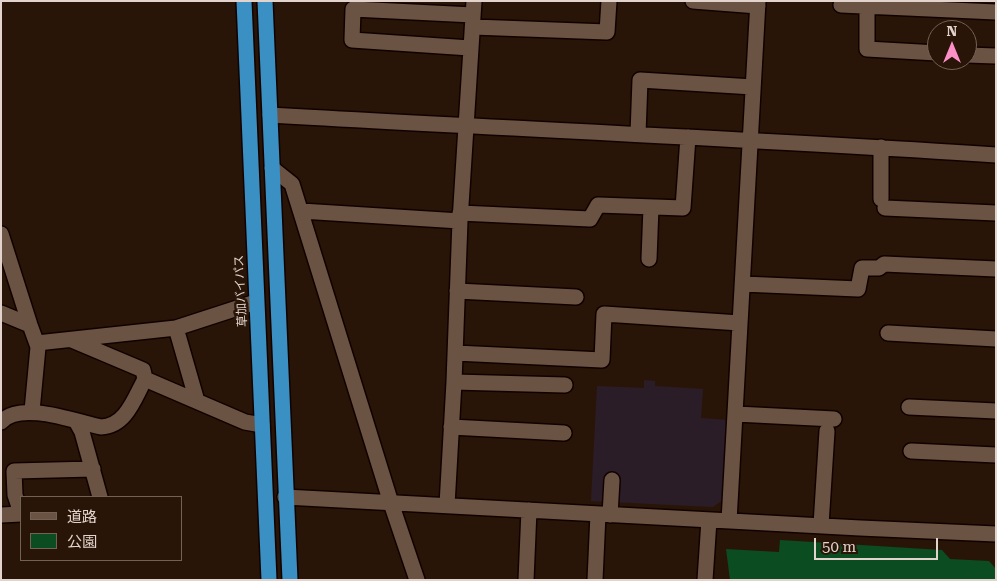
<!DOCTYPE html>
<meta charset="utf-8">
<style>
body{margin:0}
#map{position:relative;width:997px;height:581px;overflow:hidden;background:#291508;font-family:"Roboto Serif","Noto Sans JP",serif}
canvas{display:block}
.frame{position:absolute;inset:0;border:2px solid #e2d4cc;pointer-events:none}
.legend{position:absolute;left:20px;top:496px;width:162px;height:65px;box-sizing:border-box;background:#291508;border:1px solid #736156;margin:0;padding:6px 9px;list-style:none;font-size:15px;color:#e2d4cc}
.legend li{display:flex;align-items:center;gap:10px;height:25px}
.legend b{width:25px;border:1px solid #736156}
.north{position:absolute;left:927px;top:20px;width:50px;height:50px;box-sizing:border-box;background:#291508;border:1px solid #736156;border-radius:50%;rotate:0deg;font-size:14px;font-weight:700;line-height:20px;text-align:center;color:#e2d4cc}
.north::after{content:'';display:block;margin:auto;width:18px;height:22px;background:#fb8fc6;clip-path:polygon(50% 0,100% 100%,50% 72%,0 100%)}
.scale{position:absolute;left:814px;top:538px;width:124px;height:22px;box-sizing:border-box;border:2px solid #e2d4cc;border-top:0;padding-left:6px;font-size:15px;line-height:18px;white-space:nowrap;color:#e2d4cc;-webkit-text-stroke:4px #291508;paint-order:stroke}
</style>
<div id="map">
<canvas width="997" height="581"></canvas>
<div class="frame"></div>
<ul class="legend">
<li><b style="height:6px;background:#6b5344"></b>道路</li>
<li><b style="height:14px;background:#0b4c21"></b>公園</li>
</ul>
<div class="north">N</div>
<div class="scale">50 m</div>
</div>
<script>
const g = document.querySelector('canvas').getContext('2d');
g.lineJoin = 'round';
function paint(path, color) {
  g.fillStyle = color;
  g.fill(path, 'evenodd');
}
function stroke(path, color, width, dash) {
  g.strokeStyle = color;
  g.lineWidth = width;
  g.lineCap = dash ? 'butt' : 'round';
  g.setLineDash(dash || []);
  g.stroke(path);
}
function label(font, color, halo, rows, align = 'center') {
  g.font = font + ' "Roboto Serif","Noto Sans JP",serif';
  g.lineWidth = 5;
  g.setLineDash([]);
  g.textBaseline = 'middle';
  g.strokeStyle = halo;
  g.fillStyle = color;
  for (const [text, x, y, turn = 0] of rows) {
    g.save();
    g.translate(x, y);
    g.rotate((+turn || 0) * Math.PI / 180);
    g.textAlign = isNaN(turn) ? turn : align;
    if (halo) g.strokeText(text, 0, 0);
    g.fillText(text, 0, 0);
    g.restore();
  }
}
paint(new Path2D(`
 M 644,380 L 655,381 L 655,386 L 703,389 L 701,418 L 728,420 L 724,499 L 713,507 L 591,501 L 597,386 L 644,388 Z`), '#2b1d28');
paint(new Path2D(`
 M 780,540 L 942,550 L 950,559 L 989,561 L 996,569 L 996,580 L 730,580 L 726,549 L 779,552 Z`), '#0b4c21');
const minor = new Path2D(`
 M 693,1 L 758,6
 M 841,5 L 996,12
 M 867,6 L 867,49 L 937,53
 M 473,27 L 607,32 L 609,1
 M 470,48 L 352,40 L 353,9 L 473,15
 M 967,55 L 996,56
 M 270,115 C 512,129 754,139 996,155
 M 638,134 L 640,80 L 753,87
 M 272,168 L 292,184 L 391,503 L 417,580
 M 881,199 L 881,147
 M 885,208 L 996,213
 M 301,211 L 460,221
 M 460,213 L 590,219 L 598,205 L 683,208 L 688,137
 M 1,234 L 30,325 L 38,347 L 32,411
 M 649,259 L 651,207
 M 743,284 L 858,289 L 862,268 L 879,268 L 884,264 L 996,269
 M 457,291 L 576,297
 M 1,313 L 30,325
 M 176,328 L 197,401
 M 888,333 L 996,339
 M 72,340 L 143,370 L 145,379
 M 37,343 L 176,328 L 256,302
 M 455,353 L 602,360 L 604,314 L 740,323
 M 454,382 L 565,385
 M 909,407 L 996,411
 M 736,414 L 834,419
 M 76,421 L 82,432 L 100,497
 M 1,422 C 20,400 77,422 101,427 C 126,426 134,399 145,379 L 245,422 L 262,425
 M 451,427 L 564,433
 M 911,451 L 996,455
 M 285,497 L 860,528 L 996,534
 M 447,505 L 454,382 L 460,221 L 474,1
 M 21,513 L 15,495 L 14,471 L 93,469
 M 1,515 L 21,514
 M 610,515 L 612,480
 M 729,521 L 758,1
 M 821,525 L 827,431
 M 526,580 L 529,510
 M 595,580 L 598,514
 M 705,580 L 709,520`);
const highway = new Path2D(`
 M 244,1 L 269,580
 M 265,1 L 290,580`);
stroke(minor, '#110200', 18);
stroke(highway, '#110200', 18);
stroke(minor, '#6b5344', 15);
stroke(highway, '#3a8fc3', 15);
label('12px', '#e2d4cc', '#291508', [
 ["草加バイパス",241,291,-93]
]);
</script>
